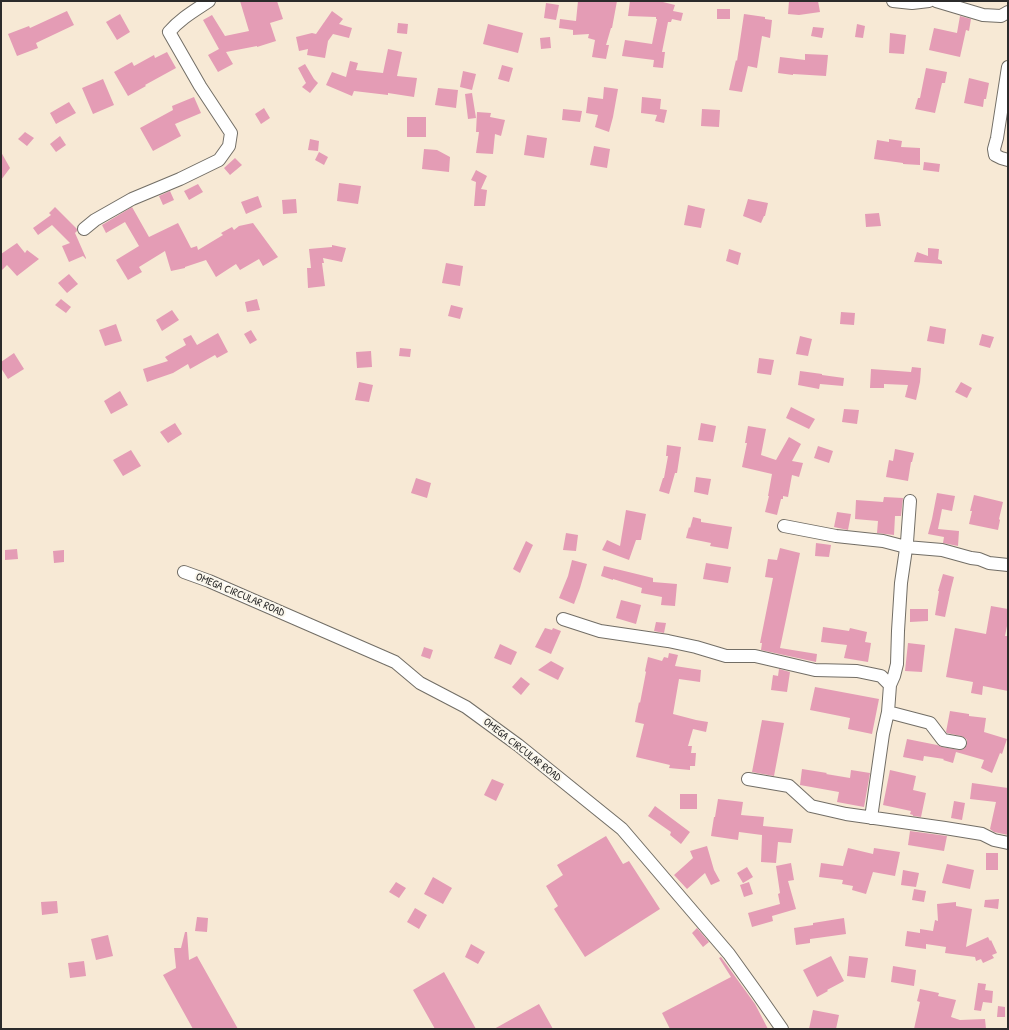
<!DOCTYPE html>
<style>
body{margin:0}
#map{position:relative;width:1009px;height:1030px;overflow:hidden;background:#f7e9d5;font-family:"Patrick Hand",sans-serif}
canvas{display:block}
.frame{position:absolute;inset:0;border:2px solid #2b2b2b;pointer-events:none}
</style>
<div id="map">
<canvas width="1009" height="1030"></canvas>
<div class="frame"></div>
</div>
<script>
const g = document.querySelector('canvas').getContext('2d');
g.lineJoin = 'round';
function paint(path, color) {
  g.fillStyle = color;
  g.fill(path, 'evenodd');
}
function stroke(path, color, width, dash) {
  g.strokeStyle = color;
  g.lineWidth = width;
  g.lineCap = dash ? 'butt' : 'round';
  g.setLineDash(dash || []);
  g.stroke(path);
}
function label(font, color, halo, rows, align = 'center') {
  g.font = font + ' "Patrick Hand",sans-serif';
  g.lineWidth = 4;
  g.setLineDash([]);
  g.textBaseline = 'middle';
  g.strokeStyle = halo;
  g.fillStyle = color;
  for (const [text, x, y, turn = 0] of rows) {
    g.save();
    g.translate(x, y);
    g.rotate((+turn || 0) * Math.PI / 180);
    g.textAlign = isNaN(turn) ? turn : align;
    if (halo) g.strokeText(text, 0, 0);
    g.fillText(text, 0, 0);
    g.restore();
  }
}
paint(new Path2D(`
 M 240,1 L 277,1 L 283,19 L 270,23 L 276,41 L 257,47 L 257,46 L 226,52 L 233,64 L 218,72 L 208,55 L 219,49 L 203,20 L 212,15 L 225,36 L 249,31 Z
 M 578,1 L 617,1 L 612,28 L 611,28 L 606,45 L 609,45 L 606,59 L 592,57 L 595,40 L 588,38 L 589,34 L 573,35 L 573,30 L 559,28 L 560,19 L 576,21 Z
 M 630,1 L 659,1 L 675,5 L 673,11 L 683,13 L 681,21 L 672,19 L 671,22 L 668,22 L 662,52 L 665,52 L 663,68 L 653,67 L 654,60 L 622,56 L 625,40 L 652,44 L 657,19 L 656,19 L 656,17 L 628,16 Z
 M 789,1 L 818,1 L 820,12 L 799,15 L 788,14 Z
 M 546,3 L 559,5 L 556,20 L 544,18 Z
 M 717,9 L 730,9 L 730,19 L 717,19 Z
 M 67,11 L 74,25 L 36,43 L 38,48 L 17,56 L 8,34 L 29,26 L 30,28 Z
 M 332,11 L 343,19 L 339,24 L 352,28 L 349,38 L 333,34 L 328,41 L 325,58 L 307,55 L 308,49 L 299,51 L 296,37 L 312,33 L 316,34 Z
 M 120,14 L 130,32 L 117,40 L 106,22 Z
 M 744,14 L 765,17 L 765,19 L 772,20 L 770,38 L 762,36 L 757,68 L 748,66 L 742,92 L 729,90 L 736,60 L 737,61 Z
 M 960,16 L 971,19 L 969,31 L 966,30 L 960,57 L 929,50 L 934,28 L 957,33 Z
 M 398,23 L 408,24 L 407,34 L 397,33 Z
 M 488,24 L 523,33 L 518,53 L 483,44 Z
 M 857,24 L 865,26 L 863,38 L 855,37 Z
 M 813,27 L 824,28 L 822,38 L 811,36 Z
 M 890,33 L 906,35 L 904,54 L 889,53 Z
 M 550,37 L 551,48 L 541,49 L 540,38 Z
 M 388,49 L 402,52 L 397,76 L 417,78 L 414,97 L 388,93 L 388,95 L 354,91 L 352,96 L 326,85 L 332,72 L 346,77 L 350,61 L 358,63 L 356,70 L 383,73 Z
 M 167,52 L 176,68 L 145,85 L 146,86 L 128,96 L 114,72 L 132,62 L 134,66 L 154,55 L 155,58 Z
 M 805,54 L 828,55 L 826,76 L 793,74 L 793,75 L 778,73 L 780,57 L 805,60 Z
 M 305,64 L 314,79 L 318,83 L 310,93 L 302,87 L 306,83 L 298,68 Z
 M 502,65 L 513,68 L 509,82 L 498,79 Z
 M 926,68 L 947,72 L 945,83 L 942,83 L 935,113 L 915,109 L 918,98 L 920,98 Z
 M 463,71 L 476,74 L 472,90 L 460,87 Z
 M 969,78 L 989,83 L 986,99 L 984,99 L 983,107 L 964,103 Z
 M 103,79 L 114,105 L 93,114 L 82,88 Z
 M 604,87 L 618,89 L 613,117 L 609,132 L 595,127 L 598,115 L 586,113 L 588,97 L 603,99 Z
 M 438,88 L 458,90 L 456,108 L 435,105 Z
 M 472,93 L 476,118 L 468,119 L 465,94 Z
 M 194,97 L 201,113 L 175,124 L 181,136 L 153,151 L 140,128 L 173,110 L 172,106 Z
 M 642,97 L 661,99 L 660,109 L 667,110 L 664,123 L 655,121 L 657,115 L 641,113 Z
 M 69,102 L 76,113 L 56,124 L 50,113 Z
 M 264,108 L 270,118 L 261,124 L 255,114 Z
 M 563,109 L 582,111 L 580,122 L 562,120 Z
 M 702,109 L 720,110 L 719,127 L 701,126 Z
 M 477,112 L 491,113 L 490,117 L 505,120 L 501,136 L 495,134 L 493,154 L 476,153 L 479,132 L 476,132 Z
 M 407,117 L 426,117 L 426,137 L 407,137 Z
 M 25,132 L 34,138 L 27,146 L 18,139 Z
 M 527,135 L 547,138 L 544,158 L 524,155 Z
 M 60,136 L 66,145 L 56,152 L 50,144 Z
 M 310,139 L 319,141 L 318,151 L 308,150 Z
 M 889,139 L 902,141 L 901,147 L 920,148 L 920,165 L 903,164 L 903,163 L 874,159 L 877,140 L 889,142 Z
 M 594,146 L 610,149 L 607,168 L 590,165 Z
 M 424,149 L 437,150 L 450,157 L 449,172 L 422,169 Z
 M 1,152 L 10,168 L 1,180 Z
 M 319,152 L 328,157 L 324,165 L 315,160 Z
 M 235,158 L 242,165 L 230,175 L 224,168 Z
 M 924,162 L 940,164 L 939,172 L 923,170 Z
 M 476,170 L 487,176 L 481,189 L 487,190 L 485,206 L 474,206 L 476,182 L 471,180 Z
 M 339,183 L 361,186 L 358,204 L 337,201 Z
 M 198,184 L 203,192 L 189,200 L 184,191 Z
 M 170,191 L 174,200 L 163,205 L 159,196 Z
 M 258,196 L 262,207 L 246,214 L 241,202 Z
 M 296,199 L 297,213 L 283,214 L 282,200 Z
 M 748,199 L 768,203 L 765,216 L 764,216 L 761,223 L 743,216 Z
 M 688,205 L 705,209 L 701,228 L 684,225 Z
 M 55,207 L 77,229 L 77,231 L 75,233 L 86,258 L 86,259 L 83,256 L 69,262 L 62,246 L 70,243 L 52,225 L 38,235 L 33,228 L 51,215 L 49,213 Z
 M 132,207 L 149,237 L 178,223 L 191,248 L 197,246 L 198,250 L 223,235 L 221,233 L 232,227 L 234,230 L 239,226 L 253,223 L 278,257 L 263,266 L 259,259 L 240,270 L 236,264 L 216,277 L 206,260 L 185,267 L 185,268 L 171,271 L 165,251 L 139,267 L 142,272 L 128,280 L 116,260 L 139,246 L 125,222 L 106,233 L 102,225 Z
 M 879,213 L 881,226 L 866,227 L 865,214 Z
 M 17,243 L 25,253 L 27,250 L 39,259 L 17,276 L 7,265 L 1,271 L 1,254 Z
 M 332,245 L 346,248 L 342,262 L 323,258 L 324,263 L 322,263 L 325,286 L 308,288 L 307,268 L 311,268 L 309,249 L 332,247 Z
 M 928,248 L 939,249 L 938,259 L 942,261 L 942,264 L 914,262 L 917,252 L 928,256 Z
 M 729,249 L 741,253 L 738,265 L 726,261 Z
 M 446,263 L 463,266 L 460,286 L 442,283 Z
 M 69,274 L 78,284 L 67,293 L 58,283 Z
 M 61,299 L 71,307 L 66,313 L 55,305 Z
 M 257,299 L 260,310 L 247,312 L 245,302 Z
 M 451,305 L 463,308 L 460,319 L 448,316 Z
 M 172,310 L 179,320 L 162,331 L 156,320 Z
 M 841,312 L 855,313 L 854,325 L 840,324 Z
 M 116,324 L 122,341 L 105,346 L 99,330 Z
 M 930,326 L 946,329 L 944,344 L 927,341 Z
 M 251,330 L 257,340 L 250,344 L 244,334 Z
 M 218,333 L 228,352 L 217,358 L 215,355 L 190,369 L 188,364 L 173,373 L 147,382 L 143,369 L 168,361 L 165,357 L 186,345 L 183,339 L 191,335 L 197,345 Z
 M 982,334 L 994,337 L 990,348 L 979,345 Z
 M 800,336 L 812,339 L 808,356 L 796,354 Z
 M 400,348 L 411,349 L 410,357 L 399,356 Z
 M 371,351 L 372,367 L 357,368 L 356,352 Z
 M 14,353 L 24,369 L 8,379 L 1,368 L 1,362 Z
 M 759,358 L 774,360 L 771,375 L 757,373 Z
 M 912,367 L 921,368 L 920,382 L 916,400 L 905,397 L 908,385 L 884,384 L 884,388 L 870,388 L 871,369 L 911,372 Z
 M 800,371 L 822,374 L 822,375 L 844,378 L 843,386 L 820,384 L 819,389 L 798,385 Z
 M 359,382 L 373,385 L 369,402 L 355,400 Z
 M 961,382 L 972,388 L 967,398 L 955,392 Z
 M 120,391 L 128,405 L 111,414 L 104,401 Z
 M 791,407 L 815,419 L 809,429 L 786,418 Z
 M 844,409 L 859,410 L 857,424 L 842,422 Z
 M 175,423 L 182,434 L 168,443 L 160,432 Z
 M 701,423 L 716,426 L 713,442 L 698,440 Z
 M 748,426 L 766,429 L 761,455 L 776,460 L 789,437 L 801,444 L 792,461 L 803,463 L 799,477 L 792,475 L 788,497 L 783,496 L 783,499 L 781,499 L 777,515 L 765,512 L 769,496 L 768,496 L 772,474 L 742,467 L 747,443 L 745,443 Z
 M 667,445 L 681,447 L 677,473 L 675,473 L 669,494 L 659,491 L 663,478 L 664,478 L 668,456 L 666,456 Z
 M 818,446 L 833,451 L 829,463 L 814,458 Z
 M 895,449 L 914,453 L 912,462 L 911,462 L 908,481 L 886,477 L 889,460 L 893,461 Z
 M 131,450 L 141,466 L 123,476 L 113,460 Z
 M 696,477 L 711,479 L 708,495 L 694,492 Z
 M 416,478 L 431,483 L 427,498 L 411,493 Z
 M 937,493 L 955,496 L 952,511 L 942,509 L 938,529 L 959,531 L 958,546 L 943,543 L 944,537 L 928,534 L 932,519 Z
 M 974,495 L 1003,502 L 999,519 L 1000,520 L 998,530 L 969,524 L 972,511 L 970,511 Z
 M 884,497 L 903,498 L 901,516 L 895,516 L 894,535 L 877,533 L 878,521 L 855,519 L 856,500 L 883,502 Z
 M 626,510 L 646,514 L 641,540 L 636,540 L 629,560 L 602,550 L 607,540 L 620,546 Z
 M 837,512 L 851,514 L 848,530 L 834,527 Z
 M 693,517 L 701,519 L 701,522 L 732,527 L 728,549 L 710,546 L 711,543 L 686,538 L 689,527 L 690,528 Z
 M 566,533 L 578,535 L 576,551 L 563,550 Z
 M 526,541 L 533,545 L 520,573 L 513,569 Z
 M 816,543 L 831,545 L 829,557 L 815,556 Z
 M 780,548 L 800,553 L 780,648 L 817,654 L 816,662 L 761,650 L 762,643 L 760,643 L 773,578 L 765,577 L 768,559 L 777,560 Z
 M 17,549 L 18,559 L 5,560 L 5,550 Z
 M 64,550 L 64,562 L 54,563 L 53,551 Z
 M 572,560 L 587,564 L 580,588 L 574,604 L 559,598 L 568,576 Z
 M 706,563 L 731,567 L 728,583 L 703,579 Z
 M 604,566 L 653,578 L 653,582 L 677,584 L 675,606 L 661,605 L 662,597 L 641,593 L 642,588 L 613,579 L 613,580 L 601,576 Z
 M 943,574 L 954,577 L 951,589 L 945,617 L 935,615 L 939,591 L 938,591 Z
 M 621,600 L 641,605 L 636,624 L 616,618 Z
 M 991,606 L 1008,609 L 1008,621 L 1005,636 L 1008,636 L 1008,691 L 983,686 L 982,695 L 971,693 L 973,682 L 946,677 L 955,628 L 986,634 Z
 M 910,609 L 928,609 L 928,621 L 910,622 Z
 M 656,622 L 666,623 L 664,633 L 654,631 Z
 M 823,627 L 849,631 L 850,628 L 867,632 L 865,642 L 871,643 L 868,662 L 844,658 L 847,645 L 821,642 Z
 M 545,628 L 552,630 L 553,628 L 561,631 L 551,654 L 535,647 Z
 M 908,643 L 925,645 L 922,672 L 905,671 Z
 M 500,644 L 517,652 L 511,665 L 494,658 Z
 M 424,647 L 433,650 L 430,659 L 421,656 Z
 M 669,653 L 678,655 L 675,666 L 701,670 L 700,682 L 679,679 L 673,714 L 696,720 L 708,722 L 706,732 L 693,729 L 688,746 L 692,746 L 691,753 L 696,753 L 695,766 L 690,766 L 690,770 L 669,768 L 670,765 L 636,757 L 644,724 L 635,722 L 639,702 L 640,703 L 646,672 L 645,671 L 648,657 L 662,661 L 664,657 L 668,658 Z
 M 551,661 L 564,668 L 558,680 L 538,670 Z
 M 779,669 L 790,672 L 787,692 L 771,690 L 773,675 L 778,676 Z
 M 521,677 L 530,684 L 521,695 L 512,687 Z
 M 815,687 L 879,699 L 872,734 L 848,729 L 850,718 L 810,710 Z
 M 950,711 L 969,714 L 969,716 L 986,718 L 984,732 L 1007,739 L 1002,754 L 1000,753 L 992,773 L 981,768 L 984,760 L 956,752 L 953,763 L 943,760 L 944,759 L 924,756 L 923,761 L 903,757 L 907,739 L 937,745 L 942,747 L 959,750 L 962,750 L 965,748 L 967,744 L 967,740 L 965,738 L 961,736 L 947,733 L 946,732 Z
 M 762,720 L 784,723 L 774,776 L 752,772 Z
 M 802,769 L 827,773 L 826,774 L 850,778 L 851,770 L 870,773 L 864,807 L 837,802 L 839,792 L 800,785 Z
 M 890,770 L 916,776 L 913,790 L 926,793 L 921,817 L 913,816 L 913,815 L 910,814 L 911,811 L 883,805 Z
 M 492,779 L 504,784 L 496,801 L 484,795 Z
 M 972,783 L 1008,788 L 1008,835 L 994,832 L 990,829 L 996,802 L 970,799 Z
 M 680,794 L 697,794 L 697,809 L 680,809 Z
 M 718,799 L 743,802 L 741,815 L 764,817 L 763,826 L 793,829 L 791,843 L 778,842 L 776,863 L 761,862 L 762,835 L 739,832 L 738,840 L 711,836 L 714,817 L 715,817 Z
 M 954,801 L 965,803 L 962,820 L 951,818 Z
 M 655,806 L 690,832 L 681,844 L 670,835 L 671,832 L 648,816 Z
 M 910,831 L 947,836 L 944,851 L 908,845 Z
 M 606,836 L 623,864 L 629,861 L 660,909 L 585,957 L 554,909 L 558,906 L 546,886 L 563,875 L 557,865 Z
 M 707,846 L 714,870 L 720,881 L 711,885 L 705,873 L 687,889 L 674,875 L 693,858 L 690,851 Z
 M 848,848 L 873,854 L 874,848 L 900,852 L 895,876 L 873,872 L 866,894 L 852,890 L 853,886 L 842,884 L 843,880 L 819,877 L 821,863 L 843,866 Z
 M 986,853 L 998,853 L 998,870 L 986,870 Z
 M 791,863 L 794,880 L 788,881 L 796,909 L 772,916 L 773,921 L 752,927 L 748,913 L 780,904 L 778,894 L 780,893 L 776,866 Z
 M 947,864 L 974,870 L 970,889 L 942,883 Z
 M 747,867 L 753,877 L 743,883 L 737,873 Z
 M 903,870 L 919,873 L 916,887 L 901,885 Z
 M 433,877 L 452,888 L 443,904 L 424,894 Z
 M 396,882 L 406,888 L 399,898 L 389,892 Z
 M 749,882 L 753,894 L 744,897 L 740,885 Z
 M 914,889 L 926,891 L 924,902 L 912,900 Z
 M 999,899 L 998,909 L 984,907 L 985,900 Z
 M 57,901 L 58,913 L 42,915 L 41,902 Z
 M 956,902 L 956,906 L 972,909 L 966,947 L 988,937 L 990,941 L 991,940 L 997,953 L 992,955 L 994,958 L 983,963 L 981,959 L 976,961 L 975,957 L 945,953 L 946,947 L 926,944 L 926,949 L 905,946 L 907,931 L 920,933 L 920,929 L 933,931 L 935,920 L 938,921 L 937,904 Z
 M 415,908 L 427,915 L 419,929 L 407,922 Z
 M 197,917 L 208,918 L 207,932 L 195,931 Z
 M 844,918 L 846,934 L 810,939 L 810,943 L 796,945 L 794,928 L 813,925 L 813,923 Z
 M 697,928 L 709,942 L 703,947 L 692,933 Z
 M 185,932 L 187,932 L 189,960 L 197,956 L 238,1029 L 193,1029 L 163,975 L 176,968 L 174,948 L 181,948 Z
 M 108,935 L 113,956 L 96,960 L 91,939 Z
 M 471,944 L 485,952 L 478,964 L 465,957 Z
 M 831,956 L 844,981 L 827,990 L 828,991 L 817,997 L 803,970 Z
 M 849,956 L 868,958 L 865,978 L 847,976 Z
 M 721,957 L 755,1004 L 768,1029 L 670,1029 L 662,1013 L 731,977 L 719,958 Z
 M 84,961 L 86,976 L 70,978 L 68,963 Z
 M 893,966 L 916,970 L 914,986 L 891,982 Z
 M 444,972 L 476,1029 L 435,1029 L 413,990 Z
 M 978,983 L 986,984 L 985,990 L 993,991 L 992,1003 L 983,1002 L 981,1011 L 974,1010 Z
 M 920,989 L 939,993 L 938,996 L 956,1000 L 951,1017 L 960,1020 L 985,1019 L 986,1029 L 914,1029 L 920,1002 L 917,1001 Z
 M 539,1004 L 553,1029 L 494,1029 Z
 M 998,1006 L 1005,1007 L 1005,1017 L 997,1017 Z
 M 813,1010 L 839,1015 L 836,1029 L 809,1029 Z`), '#e49cb5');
const street = new Path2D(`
 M 893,1 L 912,3 L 929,1
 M 936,1 L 983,15 L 1001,16 L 1008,12
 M 1008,67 L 997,138 L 994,149 L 995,155 L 1001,158 L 1008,160
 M 84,229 L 95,220 L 132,199 L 180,179 L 219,160 L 229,146 L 231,133 L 200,86 L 169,32 C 180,19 194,11 209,1
 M 784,526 L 836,536 L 883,541 L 906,547 L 942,550 L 971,558 L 979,559 L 989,563 L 1008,565
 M 184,572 L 209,581 L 395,662 L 420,683 L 466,707 L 518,745 L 622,829 L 729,954 L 757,993 L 782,1029
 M 563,619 L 600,631 L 668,641 L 696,647 L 726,656 L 755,656 L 815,670 L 857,671 L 881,676 L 890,685
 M 888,712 L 930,723 L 943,740 L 960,743
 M 748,779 L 789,786 L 811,806 L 846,814 L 945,828 L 982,834 L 994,840 L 1008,843
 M 871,818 L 883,734 L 888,712 L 890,685 L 894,676 L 897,664 L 898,631 L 901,583 L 907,542 L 910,501`);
stroke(street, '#726e66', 14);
stroke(street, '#fff', 12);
label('11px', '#2b2b2b', '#fbf7ec', [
 ["OMEGA CIRCULAR ROAD",240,595,23],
 ["OMEGA CIRCULAR ROAD",522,750,38]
]);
</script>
